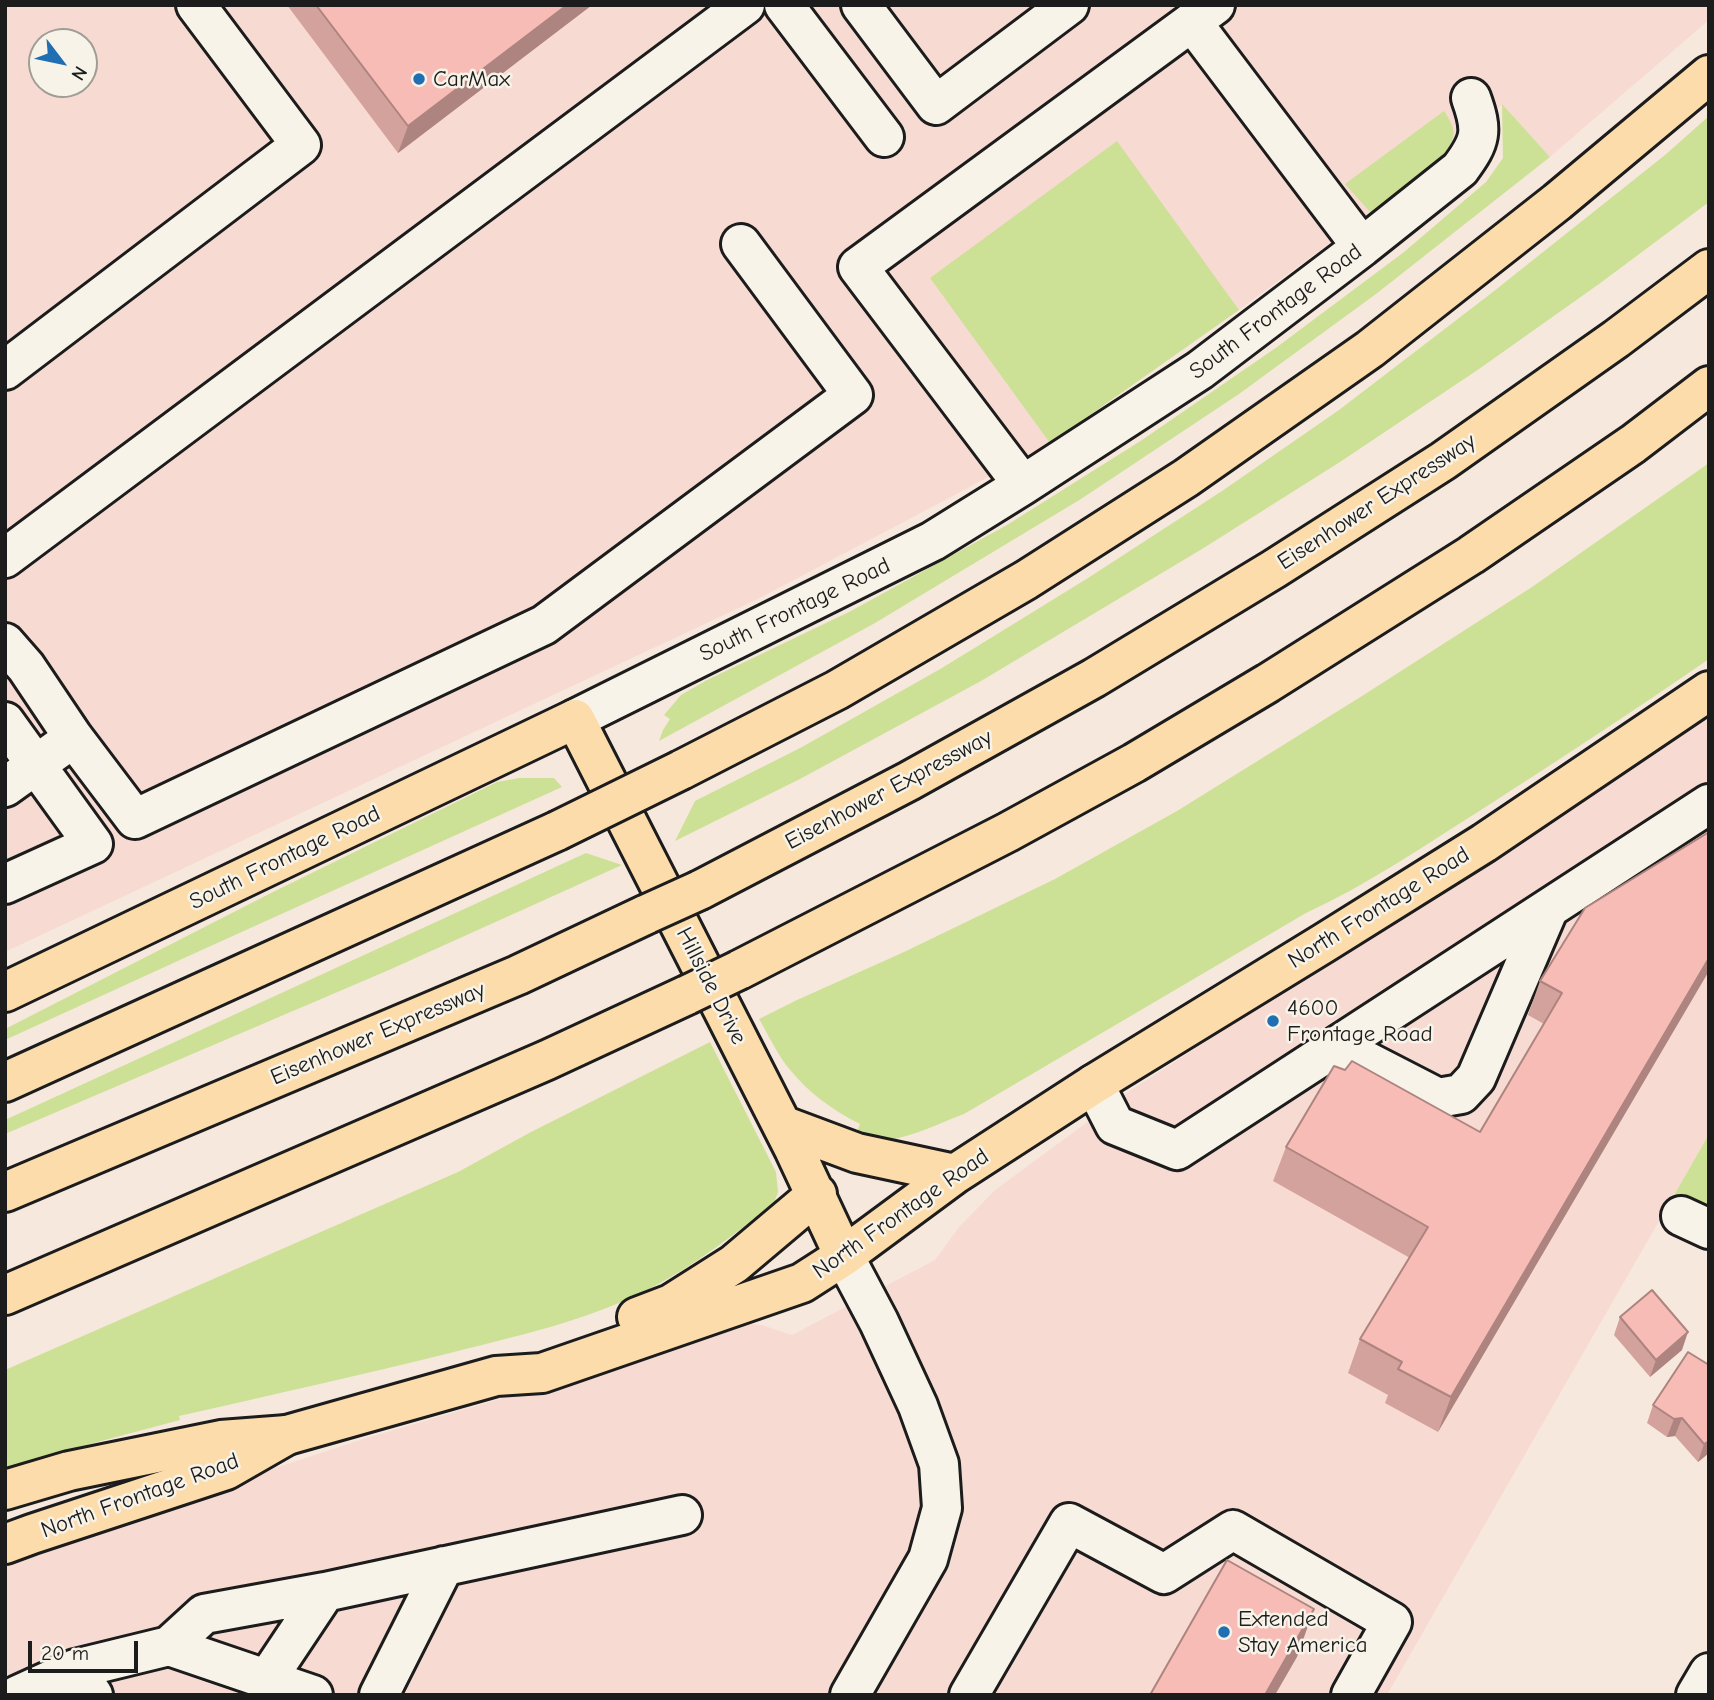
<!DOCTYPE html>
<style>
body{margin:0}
#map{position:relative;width:1714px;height:1700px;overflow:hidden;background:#f7e8de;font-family:"Comic Neue",sans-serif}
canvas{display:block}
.frame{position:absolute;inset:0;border:7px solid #1c1c1c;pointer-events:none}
.north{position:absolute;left:28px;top:28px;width:70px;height:70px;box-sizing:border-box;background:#f7f3e8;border:2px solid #9f9d96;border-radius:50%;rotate:122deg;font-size:19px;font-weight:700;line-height:28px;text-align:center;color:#1c1c1c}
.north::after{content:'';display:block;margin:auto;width:24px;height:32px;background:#1f6fb2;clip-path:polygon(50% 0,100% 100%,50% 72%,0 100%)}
.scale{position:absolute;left:28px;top:1641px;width:110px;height:32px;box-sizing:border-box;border:4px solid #1c1c1c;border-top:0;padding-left:9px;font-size:21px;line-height:24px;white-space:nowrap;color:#1c1c1c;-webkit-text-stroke:5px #f7f3e8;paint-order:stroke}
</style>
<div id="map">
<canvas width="1714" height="1700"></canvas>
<div class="frame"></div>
<div class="north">N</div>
<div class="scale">20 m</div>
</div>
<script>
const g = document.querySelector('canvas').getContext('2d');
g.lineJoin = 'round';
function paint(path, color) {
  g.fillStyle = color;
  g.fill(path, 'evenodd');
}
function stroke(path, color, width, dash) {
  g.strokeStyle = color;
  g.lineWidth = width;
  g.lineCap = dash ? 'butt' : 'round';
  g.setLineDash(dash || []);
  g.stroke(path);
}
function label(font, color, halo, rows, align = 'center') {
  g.font = font + ' "Comic Neue",sans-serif';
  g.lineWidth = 5;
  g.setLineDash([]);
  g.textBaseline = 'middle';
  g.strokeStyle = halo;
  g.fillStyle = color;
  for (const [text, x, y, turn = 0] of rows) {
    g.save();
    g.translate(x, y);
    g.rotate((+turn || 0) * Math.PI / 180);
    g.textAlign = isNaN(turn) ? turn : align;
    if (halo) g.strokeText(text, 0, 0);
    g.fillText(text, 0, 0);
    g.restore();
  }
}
paint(new Path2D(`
 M 5,5 L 1709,5 L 1709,20 L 1550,157 L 1502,105 L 1445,153 L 1371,213 L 1239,310 L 1050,443 L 968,488 L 758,599 L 5,952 ZM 42,42 L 84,42 L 84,84 L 42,84 Z
 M 1709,717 L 1709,1134 L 1387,1695 L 5,1695 L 5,1557 L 363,1439 L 643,1357 L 736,1323 L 762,1325 L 792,1335 L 935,1260 L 959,1227 L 995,1190 L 1131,1090 Z`), '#f7dbd2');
paint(new Path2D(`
 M 1502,104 L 1550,157 L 1376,294 L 1239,394 L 1081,499 L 875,623 L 659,741 L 663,730 L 670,719 L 664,715 L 681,695 L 707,680 L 851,611 L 1007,525 L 1142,440 L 1277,347 L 1404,252 L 1486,182 L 1503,158 Z
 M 1444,111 C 1455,128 1458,135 1445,153 L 1371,213 L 1345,184 Z
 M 1709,116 L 1709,202 L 1599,284 L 1479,369 L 1340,462 L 1202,549 L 981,681 L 800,779 L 675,841 L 695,801 L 802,747 L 942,668 L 1088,578 L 1222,491 L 1339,410 L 1489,295 L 1665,155 Z
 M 1117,141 L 1239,310 L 1050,443 L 930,278 Z
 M 1709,463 L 1709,659 C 1634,711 1558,760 1481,810 C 1424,846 1367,885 1306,913 L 964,1114 C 940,1123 914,1136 889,1140 C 878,1141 867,1138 856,1134 L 860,1124 C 834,1111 810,1094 791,1071 C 778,1056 769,1036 759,1019 L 797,1000 L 904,952 L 1055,879 L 1177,811 L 1362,696 L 1532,587 Z
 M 519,778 L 554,778 L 562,787 L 193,954 L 5,1040 L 5,1029 L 271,893 L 497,782 Z
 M 586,853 L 622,865 L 389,970 L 5,1134 L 5,1120 Z
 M 710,1042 L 776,1172 L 778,1192 L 774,1203 C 735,1234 695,1265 651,1288 C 590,1320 521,1335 454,1352 C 362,1375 271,1395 179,1416 L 180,1420 L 60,1452 L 5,1468 L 5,1370 L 458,1172 L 531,1132 Z
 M 1709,1134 L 1709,1213 L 1673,1197 Z`), '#cce196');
const minor = new Path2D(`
 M 784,5 L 884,137
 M 861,5 L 936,105 L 1069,5
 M 1192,22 L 1362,247
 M 5,370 L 301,145 L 196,5
 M 1023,485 L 858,267 L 1215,5
 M 5,558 L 745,5
 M 5,643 L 26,667 L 73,737 L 135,819 L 544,625 L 853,395 L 741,244
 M 575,719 L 933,541 L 1023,485 L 1200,370 L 1362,247 L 1460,169 C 1481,141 1483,131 1471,98
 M 5,722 L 93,844 L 5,884
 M 5,787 L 58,749
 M 1337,1046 L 1438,1098 L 1461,1094 L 1476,1078 L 1549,908
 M 1094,1084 L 1115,1125 L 1177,1150 L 1709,804
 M 1681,1216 L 1709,1229
 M 844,1256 L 879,1322 L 918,1406 L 939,1464 L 942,1508 L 928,1559 L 850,1695
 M 169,1646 L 204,1614 L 325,1592
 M 75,1669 L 169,1646 L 313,1695
 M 267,1679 L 325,1592 L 682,1515
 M 18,1695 L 75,1669 L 93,1695
 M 379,1695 L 444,1566
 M 969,1695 L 1069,1523 L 1164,1574 L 1233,1530 L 1392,1622 L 1351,1695
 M 1696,1695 L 1709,1673`);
const major = new Path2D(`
 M 5,992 L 575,719 L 794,1149 L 844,1256
 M 782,1125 L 857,1153 L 955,1174
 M 637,1317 L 671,1304 L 734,1264 L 817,1194
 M 5,1544 L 32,1534 L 226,1470 L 287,1435 L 496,1376 L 542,1373 L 802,1283 L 844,1256 L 955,1174 L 1094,1084 L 1324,943 L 1484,843 L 1709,691`);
const highway = new Path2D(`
 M 681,770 L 837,690 L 1026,580 L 1186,478 L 1370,349 L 1557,202 L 1709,75
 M 700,890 L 909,781 L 1094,678 L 1274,569 L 1443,461 L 1616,339 L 1709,269
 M 739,970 L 1008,832 L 1134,763 L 1268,683 L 1471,555 L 1633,444 L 1709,386
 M 5,1082 L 557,831
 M 5,1192 L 518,975 L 647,914
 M 5,1295 L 547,1060 L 687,995
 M 5,1490 L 69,1471 L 221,1440 L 287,1435`);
stroke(minor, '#1c1c1c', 44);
stroke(major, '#1c1c1c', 44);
stroke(highway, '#1c1c1c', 44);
stroke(minor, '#f7f3e8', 38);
stroke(major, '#fddcac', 38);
stroke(highway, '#fddcac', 38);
const highwayBridge = new Path2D(`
 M 557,831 L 681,770
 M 647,914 L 700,890
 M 687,995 L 739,970`);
stroke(highwayBridge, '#1c1c1c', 44, []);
stroke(highwayBridge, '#fddcac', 38);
paint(new Path2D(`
 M 287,5 L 592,5 L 398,153 Z
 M 1709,832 L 1438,1432 L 1385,1403 L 1388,1395 L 1348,1373 L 1360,1339 L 1410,1258 L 1273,1181 L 1286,1147 L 1480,1132 L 1544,1024 L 1528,1015 L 1540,981 Z
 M 1620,1317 L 1682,1350 L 1650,1377 L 1614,1335 Z
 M 1688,1352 L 1709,1453 L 1698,1462 L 1675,1436 L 1667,1437 L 1647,1423 L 1653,1405 Z`), '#d4a29c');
paint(new Path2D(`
 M 567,5 L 592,5 L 398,153 L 408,126 Z
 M 1709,958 L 1709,971 L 1438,1432 L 1451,1397 Z
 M 1688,1332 L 1682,1350 L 1650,1377 L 1656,1360 Z
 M 1682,1418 L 1675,1436 L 1667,1437 L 1674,1419 Z
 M 1709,1441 L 1709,1453 L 1698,1462 L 1704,1444 Z
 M 1314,1609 L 1297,1657 L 1275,1695 L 1265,1695 Z`), '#ad847f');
const building = new Path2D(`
 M 316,5 L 567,5 L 408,126 Z
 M 1709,832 L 1709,958 L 1451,1397 L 1398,1369 L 1402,1362 L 1360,1339 L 1428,1227 L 1286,1147 L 1334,1066 L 1345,1070 L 1352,1061 L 1480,1132 L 1562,993 L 1540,981 L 1585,908 Z
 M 1652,1290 L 1688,1332 L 1656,1360 L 1620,1317 Z
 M 1688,1352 L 1709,1365 L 1709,1441 L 1704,1444 L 1682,1418 L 1674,1419 L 1653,1405 Z
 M 1227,1560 L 1314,1609 L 1265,1695 L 1150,1695 Z`);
paint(building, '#f7bcb5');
stroke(building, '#ad847f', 2);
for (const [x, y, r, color] of [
 [419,79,7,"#1f6fb2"],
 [1273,1021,7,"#1f6fb2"],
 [1224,1632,7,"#1f6fb2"]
]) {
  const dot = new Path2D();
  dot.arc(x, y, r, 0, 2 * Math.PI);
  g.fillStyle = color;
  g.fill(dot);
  stroke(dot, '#f7f3e8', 2.5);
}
label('23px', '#1c1c1c', '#f7f3e8', [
 ["CarMax",433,79],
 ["4600",1287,1008],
 ["Frontage Road",1287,1034],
 ["Extended",1238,1619],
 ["Stay America",1238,1645]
], 'left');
label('23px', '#1c1c1c', '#f7f3e8', [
 ["South Frontage Road",1276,312,-37],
 ["Eisenhower Expressway",1377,502,-33],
 ["South Frontage Road",795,610,-26],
 ["Eisenhower Expressway",889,790,-28],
 ["South Frontage Road",285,858,-26],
 ["North Frontage Road",1379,908,-32],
 ["Hillside Drive",711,986,63],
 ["Eisenhower Expressway",378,1034,-23],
 ["North Frontage Road",901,1214,-35],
 ["North Frontage Road",140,1496,-20]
]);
</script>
